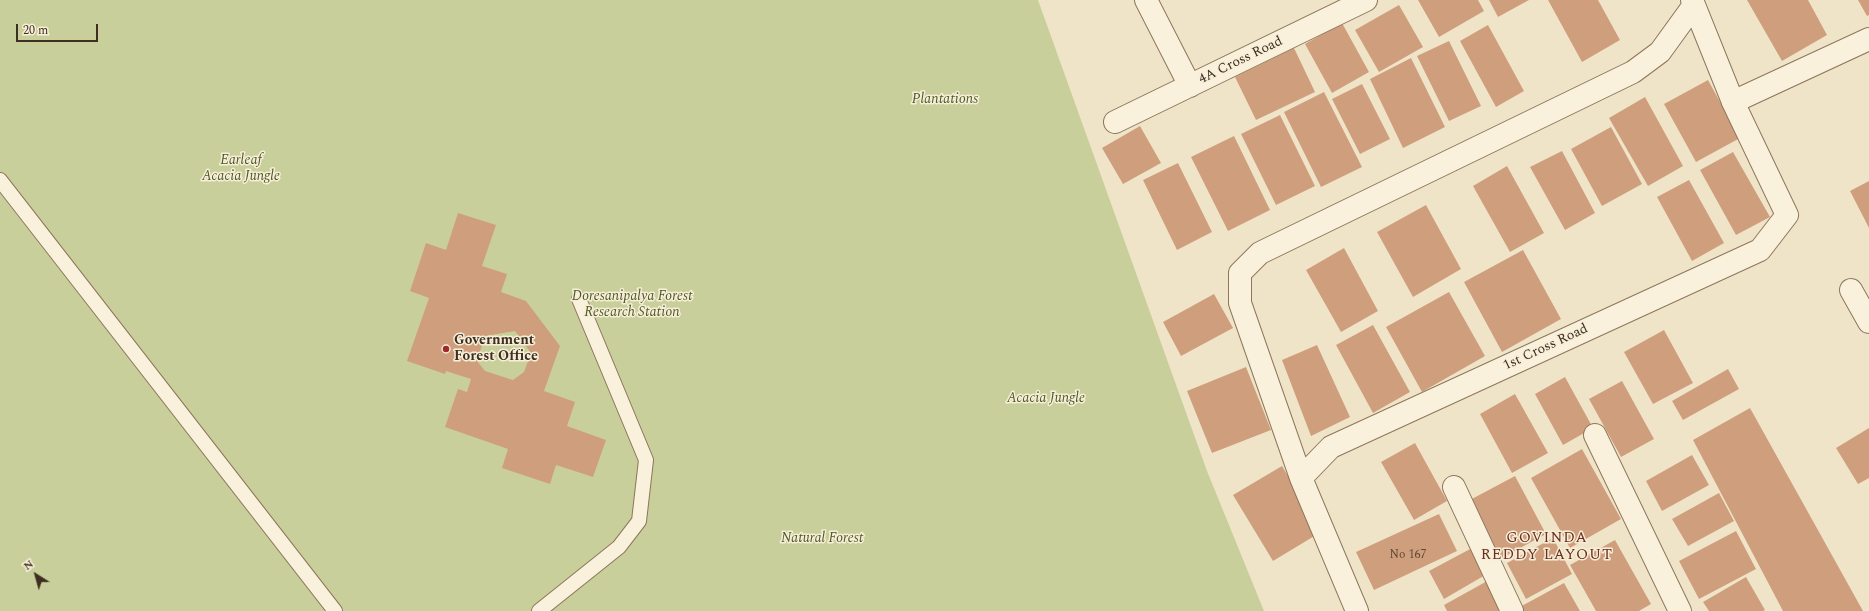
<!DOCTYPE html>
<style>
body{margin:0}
#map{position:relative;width:1869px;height:611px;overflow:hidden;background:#f0e4c8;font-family:Spectral,serif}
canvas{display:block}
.north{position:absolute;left:16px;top:555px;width:40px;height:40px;-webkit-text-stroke:3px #f7eed8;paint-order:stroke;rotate:323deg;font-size:11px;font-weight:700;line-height:16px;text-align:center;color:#3d2e20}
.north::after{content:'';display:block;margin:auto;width:14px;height:18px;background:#3d2e20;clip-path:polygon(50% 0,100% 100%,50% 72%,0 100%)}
.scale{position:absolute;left:16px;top:24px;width:82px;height:18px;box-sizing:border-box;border:2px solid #3d2e20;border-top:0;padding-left:5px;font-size:12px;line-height:14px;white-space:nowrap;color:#3d2e20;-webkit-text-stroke:3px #f7eed8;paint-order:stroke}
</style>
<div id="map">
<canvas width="1869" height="611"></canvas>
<div class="north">N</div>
<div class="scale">20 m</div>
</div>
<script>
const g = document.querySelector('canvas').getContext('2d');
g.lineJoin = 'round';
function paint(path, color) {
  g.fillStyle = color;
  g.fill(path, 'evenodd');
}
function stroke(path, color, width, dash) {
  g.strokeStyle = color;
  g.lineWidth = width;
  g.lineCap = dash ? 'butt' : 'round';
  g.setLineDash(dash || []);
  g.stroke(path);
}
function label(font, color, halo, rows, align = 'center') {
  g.font = font + ' Spectral,serif';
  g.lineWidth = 3;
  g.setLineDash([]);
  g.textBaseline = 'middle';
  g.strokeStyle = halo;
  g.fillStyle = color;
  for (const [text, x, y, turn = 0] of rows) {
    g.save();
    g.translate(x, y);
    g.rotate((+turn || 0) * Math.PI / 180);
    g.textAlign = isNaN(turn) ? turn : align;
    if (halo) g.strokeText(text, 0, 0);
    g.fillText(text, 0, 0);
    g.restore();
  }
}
paint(new Path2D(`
 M 0,0 L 1038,0 L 1207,471 L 1264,611 L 0,611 Z`), '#c9cf9b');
paint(new Path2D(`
 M 1418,0 L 1478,0 L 1484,11 L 1439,37 Z
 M 1489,0 L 1529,0 L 1498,17 Z
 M 1548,0 L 1598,0 L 1620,40 L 1582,62 Z
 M 1747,0 L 1808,0 L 1827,35 L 1782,61 Z
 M 1858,0 L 1869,0 L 1869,15 L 1867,16 Z
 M 1399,5 L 1423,47 L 1379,72 L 1355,30 Z
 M 1342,23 L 1369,72 L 1332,93 L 1305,44 Z
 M 1488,25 L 1524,91 L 1496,107 L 1460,41 Z
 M 1449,41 L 1481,106 L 1449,121 L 1417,56 Z
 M 1294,48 L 1315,92 L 1256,120 L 1235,77 Z
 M 1411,58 L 1445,127 L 1403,148 L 1370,79 Z
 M 1708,80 L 1740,138 L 1696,162 L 1664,104 Z
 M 1362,84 L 1390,139 L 1360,154 L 1332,99 Z
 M 1324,92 L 1362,167 L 1321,187 L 1284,112 Z
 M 1645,97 L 1683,166 L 1648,186 L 1609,118 Z
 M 1280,115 L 1315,186 L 1276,205 L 1241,134 Z
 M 1140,126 L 1161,163 L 1123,184 L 1102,148 Z
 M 1611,127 L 1642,184 L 1602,206 L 1571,149 Z
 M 1234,136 L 1270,210 L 1228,231 L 1191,157 Z
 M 1562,151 L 1595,213 L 1565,230 L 1530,167 Z
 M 1733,152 L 1770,217 L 1736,235 L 1700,170 Z
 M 1178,163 L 1212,232 L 1177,250 L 1143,180 Z
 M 1507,166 L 1544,233 L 1510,252 L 1473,186 Z
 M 1689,180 L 1724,243 L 1692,261 L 1657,197 Z
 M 1869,181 L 1869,228 L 1850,191 Z
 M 1426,205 L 1461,269 L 1413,297 L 1377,232 Z
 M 458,213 L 496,225 L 482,266 L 507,274 L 501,292 L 526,301 L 560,346 L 544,391 L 575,402 L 567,426 L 606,440 L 593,477 L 556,465 L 550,484 L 502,468 L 508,449 L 445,427 L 458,389 L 467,392 L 471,379 L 446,371 L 445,374 L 407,361 L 429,298 L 410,291 L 426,243 L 446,250 ZM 515,331 L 531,353 L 524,372 L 513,380 L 485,371 L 477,361 L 485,336 Z
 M 1344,248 L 1378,311 L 1341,332 L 1306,270 Z
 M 1523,250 L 1561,319 L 1502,352 L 1464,282 Z
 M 1449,292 L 1485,356 L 1422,392 L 1386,327 Z
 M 1214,294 L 1233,328 L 1181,356 L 1163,322 Z
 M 1373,325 L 1410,392 L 1373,413 L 1336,345 Z
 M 1664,330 L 1693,383 L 1653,404 L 1624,352 Z
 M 1317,345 L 1350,417 L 1311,436 L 1282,360 Z
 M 1246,367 L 1271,430 L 1212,453 L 1187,391 Z
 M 1728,369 L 1739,389 L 1683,420 L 1672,401 Z
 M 1565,377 L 1593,428 L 1563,445 L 1535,394 Z
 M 1622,381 L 1654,439 L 1621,457 L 1589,399 Z
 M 1515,394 L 1548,453 L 1512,473 L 1480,414 Z
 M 1750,408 L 1863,611 L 1783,611 L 1693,440 Z
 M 1869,428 L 1869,478 L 1858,484 L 1836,448 Z
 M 1415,443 L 1447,501 L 1414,520 L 1381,462 Z
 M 1582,449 L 1621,519 L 1570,548 L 1531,478 Z
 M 1692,455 L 1709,485 L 1662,511 L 1646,481 Z
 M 1282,466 L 1321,532 L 1273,561 L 1233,495 Z
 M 1515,476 L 1546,534 L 1498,560 L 1468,501 Z
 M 1719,493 L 1734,521 L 1688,546 L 1672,519 Z
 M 1439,514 L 1457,551 L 1374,590 L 1356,552 Z
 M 1736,531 L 1756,569 L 1699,599 L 1679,561 Z
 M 1553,538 L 1572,574 L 1526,599 L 1507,563 Z
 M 1615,540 L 1651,604 L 1639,611 L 1596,611 L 1570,565 Z
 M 1472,548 L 1487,574 L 1444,599 L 1429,571 Z
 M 1746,577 L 1765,610 L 1763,611 L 1709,611 L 1703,602 Z
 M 1489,580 L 1504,607 L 1498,611 L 1447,611 L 1444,605 Z
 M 1564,583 L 1580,611 L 1520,611 L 1518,608 Z`), '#cf9f7d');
const service = new Path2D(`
 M 0,180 L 335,611
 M 539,611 L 619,547 L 639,521 L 646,460 L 579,299`);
const minor = new Path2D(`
 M 1146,0 L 1190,86
 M 1733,102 L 1869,39
 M 1115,122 L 1366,0
 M 1851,290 L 1869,322
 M 1595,435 L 1680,611
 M 1454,487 L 1512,611`);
const tertiary = new Path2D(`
 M 1301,478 L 1331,447 L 1760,250 L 1787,215 L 1733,102 L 1692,0
 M 1357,611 L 1301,478 L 1240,303 L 1240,273 L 1260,253 L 1633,72 L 1660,52 L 1694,5`);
stroke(service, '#8d765c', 16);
stroke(minor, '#8d765c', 24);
stroke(tertiary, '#8d765c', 24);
stroke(service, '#faf1dc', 14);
stroke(minor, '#faf1dc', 22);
stroke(tertiary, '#faf1dc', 22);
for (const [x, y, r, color] of [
 [446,349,4,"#9e2a2b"]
]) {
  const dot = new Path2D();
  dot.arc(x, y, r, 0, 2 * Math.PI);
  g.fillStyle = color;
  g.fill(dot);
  stroke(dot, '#f7eed8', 1.5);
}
label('12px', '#624a37', null, [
 ["No 167",1408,556]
]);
label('14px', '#3d2e20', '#f7eed8', [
 ["4A Cross Road",1241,61,-26],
 ["1st Cross Road",1546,348,-25]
]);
label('italic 14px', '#4d5a26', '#f7eed8', [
 ["Plantations",945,100],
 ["Earleaf",241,161],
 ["Acacia Jungle",241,177],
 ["Doresanipalya Forest",632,297],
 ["Research Station",632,313],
 ["Acacia Jungle",1046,399],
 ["Natural Forest",822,539]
]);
label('bold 14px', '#3d2e20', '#f7eed8', [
 ["Government",454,341],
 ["Forest Office",454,357]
], 'left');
g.letterSpacing = '1px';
label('15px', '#6b2e1e', '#f7eed8', [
 ["GOVINDA",1547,539],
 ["REDDY LAYOUT",1547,556]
]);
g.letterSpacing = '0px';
</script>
